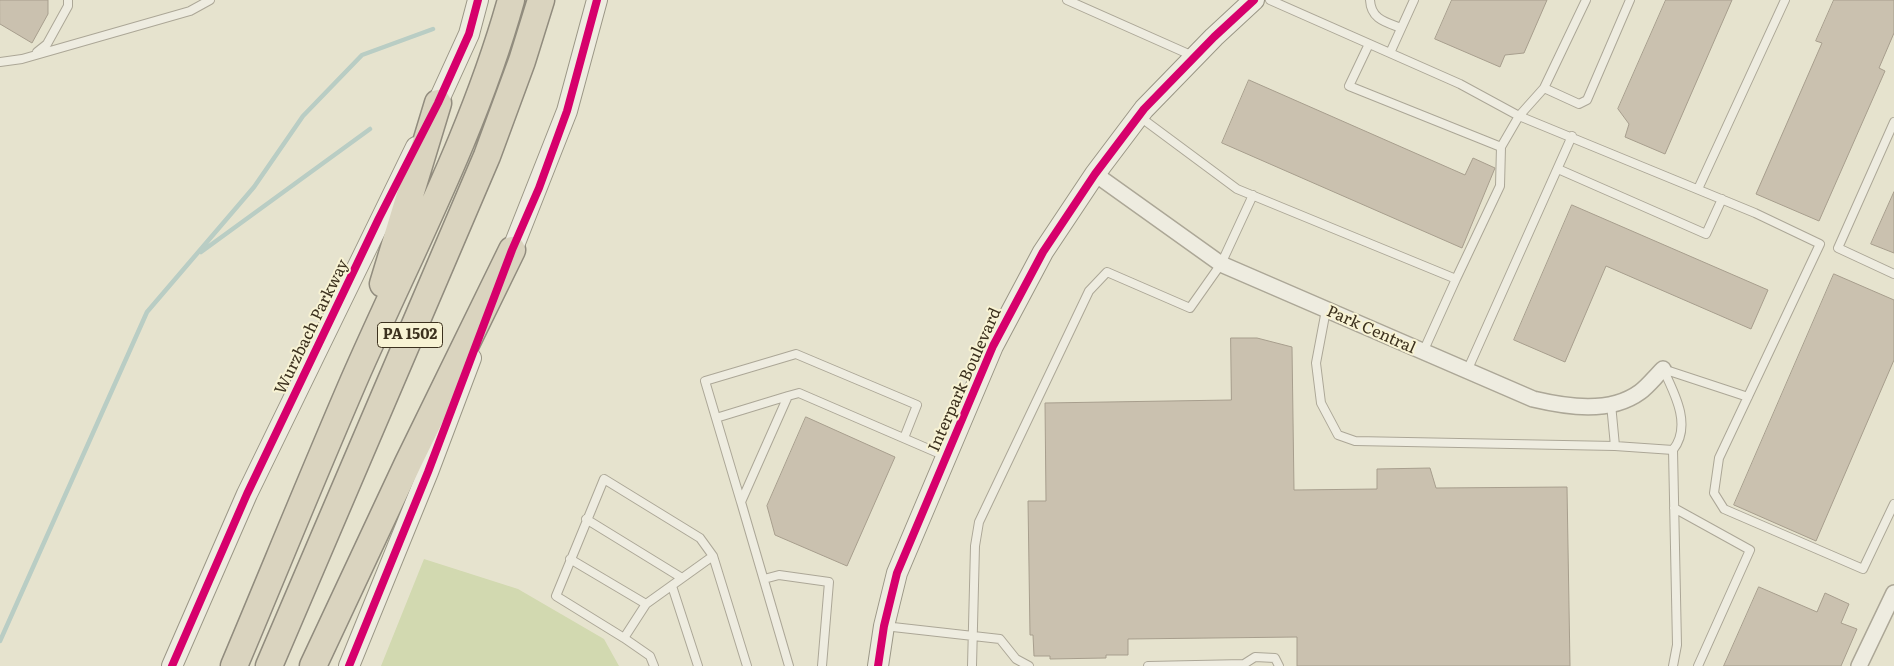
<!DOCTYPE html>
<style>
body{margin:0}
canvas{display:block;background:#e6e3ce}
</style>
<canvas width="1894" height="666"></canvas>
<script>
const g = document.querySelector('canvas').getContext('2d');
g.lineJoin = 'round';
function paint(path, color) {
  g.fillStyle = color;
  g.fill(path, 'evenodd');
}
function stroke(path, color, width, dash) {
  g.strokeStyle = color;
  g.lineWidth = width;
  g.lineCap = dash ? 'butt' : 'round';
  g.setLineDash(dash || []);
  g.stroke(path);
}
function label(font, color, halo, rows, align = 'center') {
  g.font = font + ' Literata,serif';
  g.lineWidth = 4;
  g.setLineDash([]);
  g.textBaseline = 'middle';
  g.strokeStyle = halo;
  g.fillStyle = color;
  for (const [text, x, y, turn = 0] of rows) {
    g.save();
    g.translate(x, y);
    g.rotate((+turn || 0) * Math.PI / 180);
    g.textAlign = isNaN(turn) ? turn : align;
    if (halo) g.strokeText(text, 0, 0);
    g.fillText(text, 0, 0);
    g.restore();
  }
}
paint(new Path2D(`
 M 424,559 L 518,589 L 604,639 L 619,666 L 381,666 Z`), '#d2d9b0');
stroke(new Path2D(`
 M 201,252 L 370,129
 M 0,641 L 147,312 L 254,187 L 303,116 L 362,55 L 433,29`), '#b9cdc4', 4.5);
const building = new Path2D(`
 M 0,0 L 48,0 L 48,14 L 32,43 L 0,24 Z
 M 1452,0 L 1547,0 L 1524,53 L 1505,55 L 1500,67 L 1435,39 Z
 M 1666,0 L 1732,0 L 1665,154 L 1625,137 L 1629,124 L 1618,109 Z
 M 1834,0 L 1894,0 L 1894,33 L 1879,68 L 1885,71 L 1819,221 L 1756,194 L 1822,43 L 1816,41 Z
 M 1249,80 L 1465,175 L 1473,158 L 1495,168 L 1462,248 L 1222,143 Z
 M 1894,192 L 1894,253 L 1871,244 Z
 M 1572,205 L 1768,290 L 1751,329 L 1606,266 L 1565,362 L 1514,340 Z
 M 1834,274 L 1894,300 L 1894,360 L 1816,541 L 1734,505 Z
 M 1231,338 L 1257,338 L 1292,347 L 1294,490 L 1377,489 L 1377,469 L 1430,468 L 1436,488 L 1567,487 L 1570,666 L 1297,666 L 1297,637 L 1128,639 L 1128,655 L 1106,655 L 1106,658 L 1050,659 L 1050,656 L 1034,656 L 1033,635 L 1030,635 L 1028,501 L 1046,501 L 1045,403 L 1231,400 Z
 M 806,417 L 895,457 L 847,566 L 775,535 L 767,506 Z
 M 1759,587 L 1817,612 L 1825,593 L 1849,604 L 1841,623 L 1857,629 L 1841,666 L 1724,666 Z`);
paint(building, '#cac1af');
stroke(building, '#a79e8d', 1);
const lane = new Path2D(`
 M 1067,0 L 1193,56
 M 1270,0 L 1460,84 L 1519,116 L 1755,213 L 1820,244 L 1719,458 L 1714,493 L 1724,509 L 1863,569 L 1894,504
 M 1370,0 C 1371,19 1385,22 1401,28
 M 1369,44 L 1349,86 L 1501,147 L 1519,116 L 1544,88 L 1586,0
 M 37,52 L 47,44 L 68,6 L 68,0
 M 1390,53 L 1414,0
 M 0,62 L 22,59 L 190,11 L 210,0
 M 1544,88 L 1579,104 L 1587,100 L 1630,0
 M 1140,117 L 1237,189 L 1456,279 L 1423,352
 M 1894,122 L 1838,248 L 1894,274
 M 1558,169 L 1706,234 L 1722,199
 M 1698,189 L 1785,0
 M 1456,279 L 1500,186 L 1501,147
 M 1326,310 L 1316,363 L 1321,403 L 1338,435 L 1355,441 L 1615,446 L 1673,450 L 1677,645 L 1673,666
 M 1663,369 L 1748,397
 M 1663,369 C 1675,394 1692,426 1673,450
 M 1467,371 L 1572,136
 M 1611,404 L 1615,446
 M 716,418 L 788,396
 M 741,502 L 705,381 L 796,354 L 917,405 L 904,438
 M 1674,508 L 1750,550 L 1698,666
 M 586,519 L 682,578
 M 713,556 L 646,604 L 624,638 L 556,596 L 604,479 L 700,538 L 713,556 L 747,666
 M 570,559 L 646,604
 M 764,579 L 779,575 L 829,582 L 822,666
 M 672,586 L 698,666
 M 884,626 L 1000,639 L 1016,659 L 1029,666
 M 624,638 L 650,656 L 654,666
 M 789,666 L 741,502 L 788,396 L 799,393 L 945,456
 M 972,666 L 975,546 L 979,522 L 1089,291 L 1107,272 L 1190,308 L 1221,264 L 1253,195
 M 1148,666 L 1244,664 L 1255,657 L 1275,658 L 1279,666`);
const street = new Path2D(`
 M 1095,174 L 1221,264 L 1533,399 C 1567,407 1610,414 1640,392 C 1648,386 1655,377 1663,369
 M 1859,666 L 1894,593`);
const secondary = new Path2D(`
 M 432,115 L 469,34 L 478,0
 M 507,263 L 567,111 L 597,0
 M 172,666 L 247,494 L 416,147
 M 349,666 L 428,472 L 471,358
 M 878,666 L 884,626 L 897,573 L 993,346 L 1043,252 L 1095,174 L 1144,109 L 1214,37 L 1254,0`);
const highway = new Path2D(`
 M 383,284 L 438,103
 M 234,666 C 274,571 313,475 354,380 C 409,254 474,133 511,0
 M 269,666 L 487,156 L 522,61 L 541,0
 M 313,666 L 408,463 L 512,250`);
stroke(lane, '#aca797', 10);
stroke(street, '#aca797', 18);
stroke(secondary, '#9b9786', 22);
stroke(highway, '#918c7e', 29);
stroke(lane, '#eeece0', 8);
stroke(street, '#eeece0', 15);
stroke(secondary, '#eeece0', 20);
stroke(highway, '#dad4bf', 26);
stroke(new Path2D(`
 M 172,666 L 247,494 L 379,218 L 438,103 L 469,34 L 478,0
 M 349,666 L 428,472 L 512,250 L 539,188 L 567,111 L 597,0
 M 878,666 L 884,626 L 897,573 L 993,346 L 1043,252 L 1095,174 L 1144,109 L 1214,37 L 1254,0`), '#d6006c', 8);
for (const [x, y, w] of [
 [410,335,65]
]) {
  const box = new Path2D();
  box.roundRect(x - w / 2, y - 12.5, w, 25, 4);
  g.fillStyle = '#f8f3d4';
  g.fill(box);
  stroke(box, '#3c311e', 1);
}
label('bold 15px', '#3c311e', null, [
 ["PA 1502",410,335]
]);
label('16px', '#3c311e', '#f8f3d4', [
 ["Wurzbach Parkway",312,327,-64],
 ["Park Central",1371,330,24],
 ["Interpark Boulevard",965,380,-66]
]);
</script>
